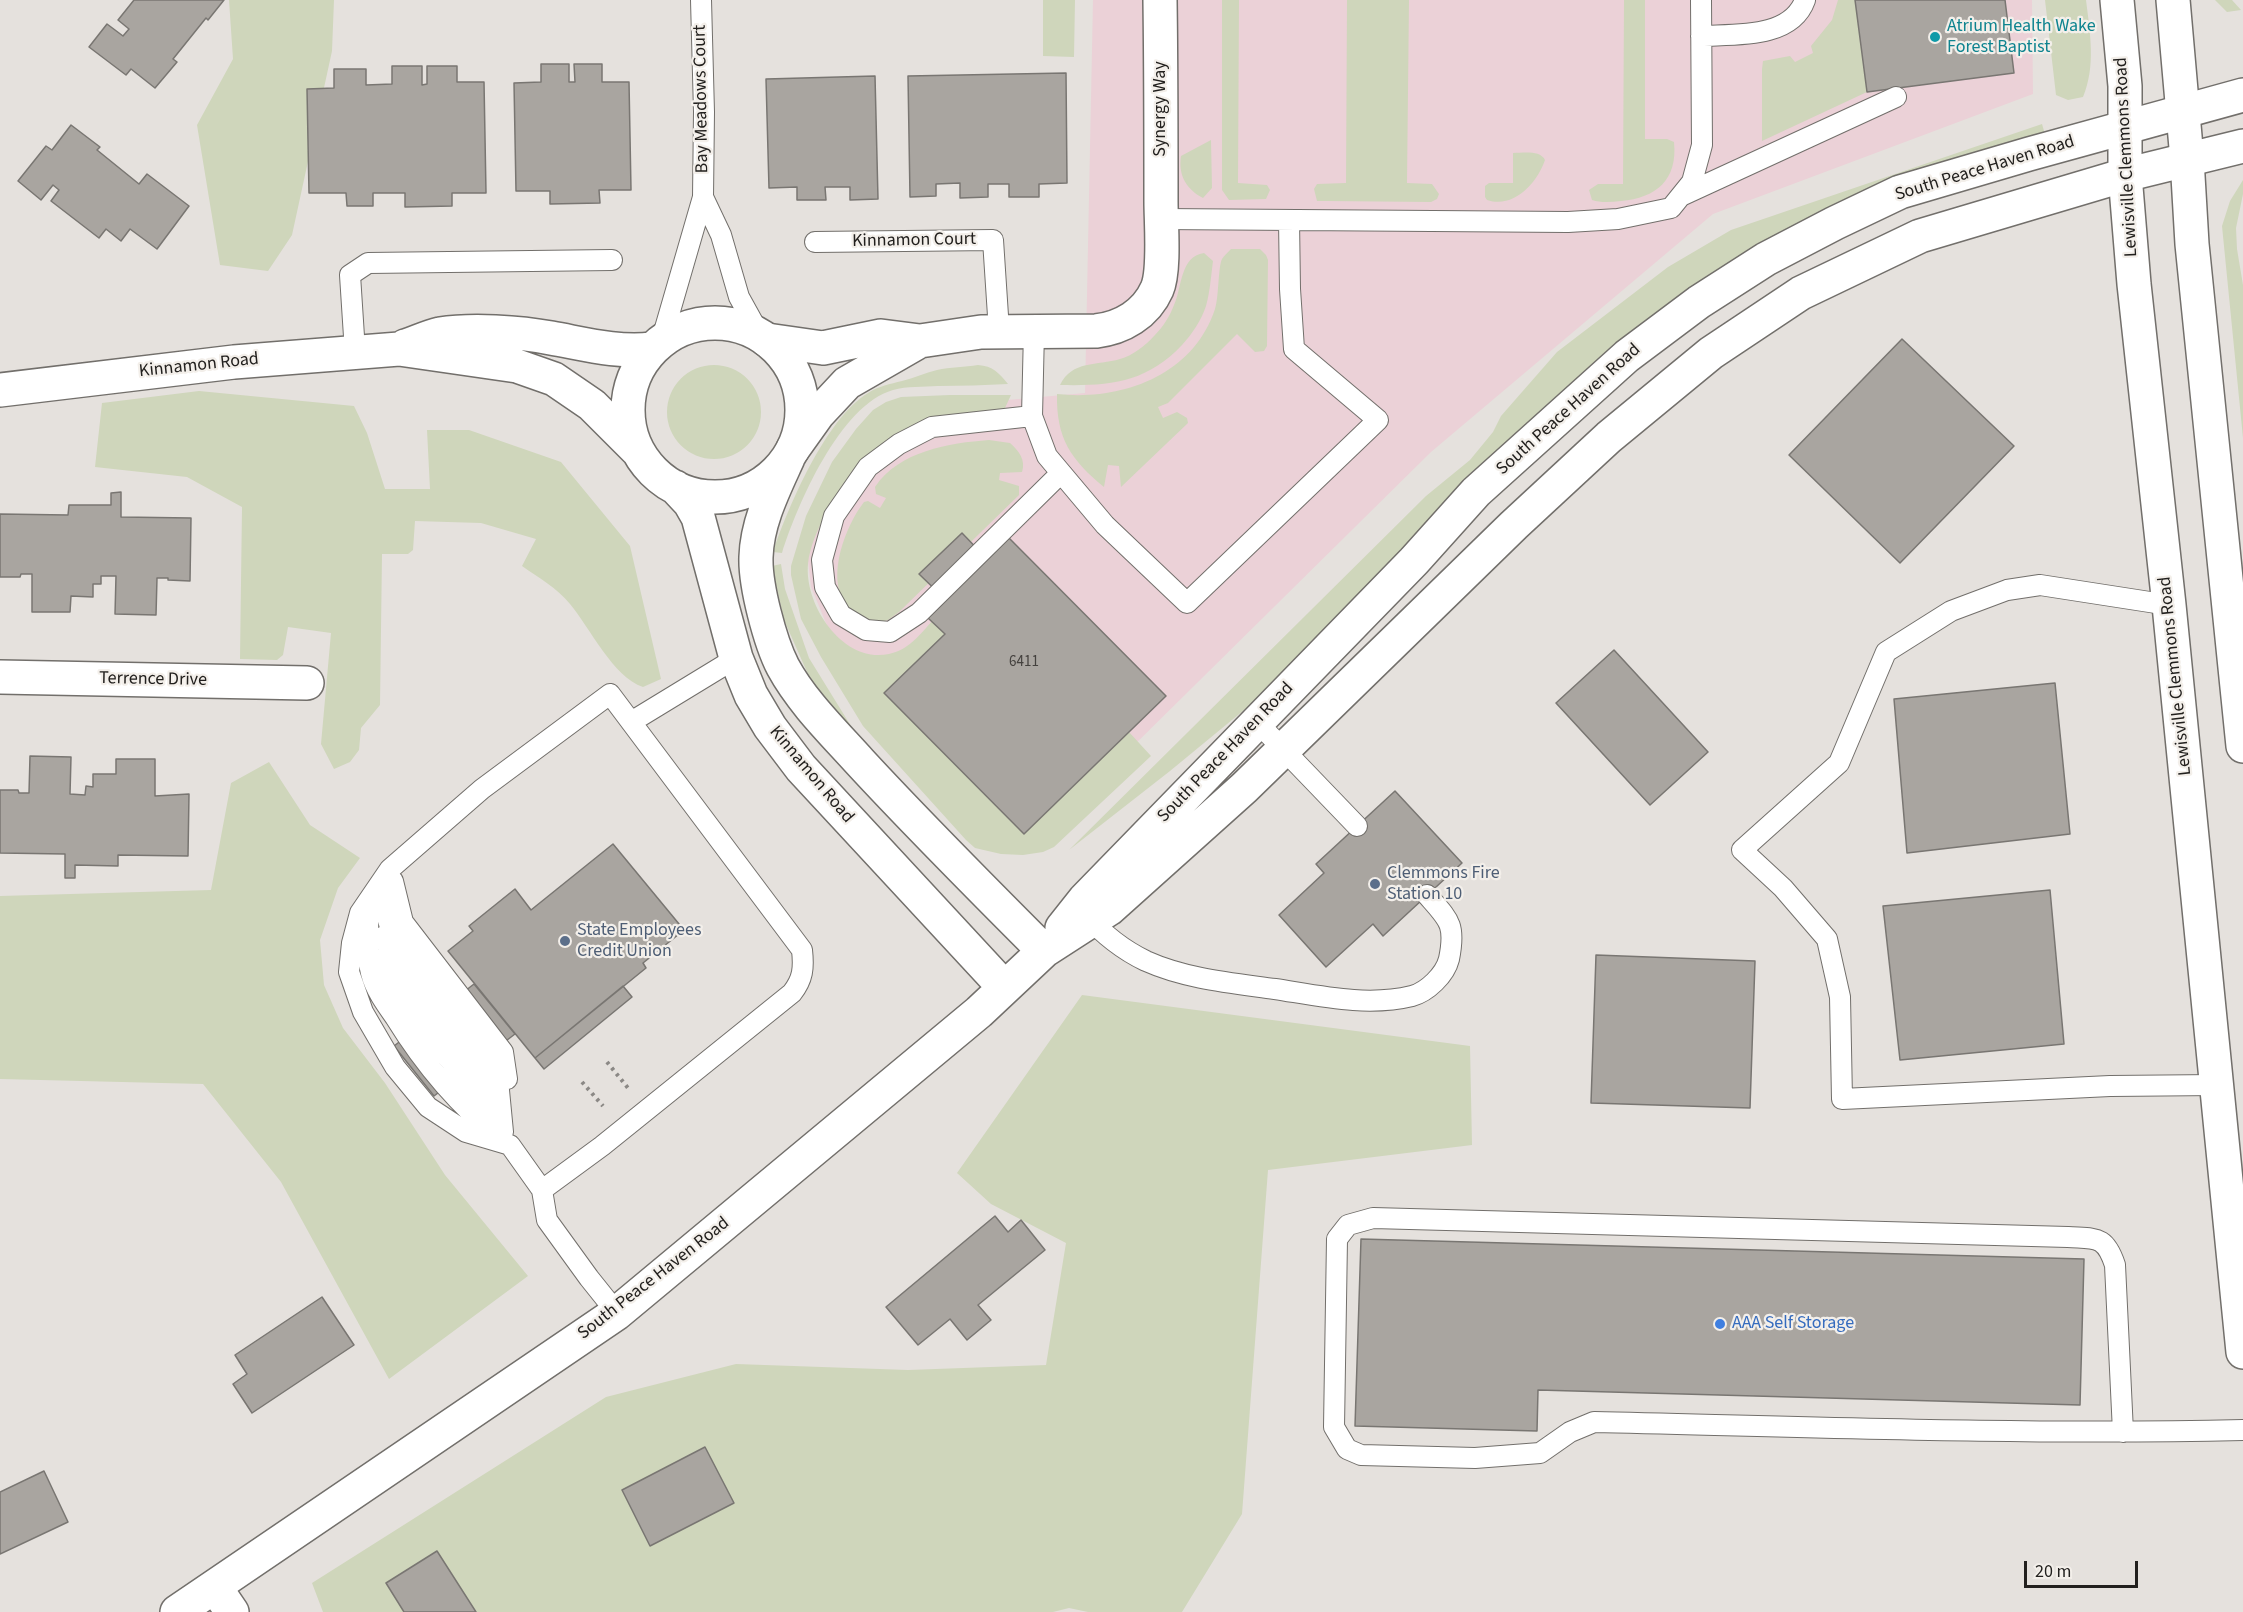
<!DOCTYPE html>
<html>
<head>
<meta charset="utf-8">
<style>
  body { margin:0 }
  #map { position:relative; width:2243px; height:1612px; overflow:hidden; background:#e5e1dd; font-family:"Source Sans 3",sans-serif }
  canvas { display:block }
  .scale { position:absolute; left:2024px; top:1561px; width:114px; height:27px; box-sizing:border-box; border:3px solid #22201e; border-top:0; padding-left:8px; font-size:18px; line-height:21px; white-space:nowrap; color:#22201e; -webkit-text-stroke:4px #f3efea; paint-order:stroke }
</style>
</head>
<body>
<div id="map">
<canvas width="2243" height="1612"></canvas>
<div class="scale">20 m</div>
</div>
<script>
const ctx = document.querySelector('canvas').getContext('2d');
ctx.lineJoin = 'round';
function fillPath(path, color) { ctx.fillStyle = color; ctx.fill(path, 'evenodd'); }
function trace(path, color, width, dash) { ctx.strokeStyle = color; ctx.lineWidth = width; ctx.lineCap = dash ? 'butt' : 'round'; ctx.setLineDash(dash || []); ctx.stroke(path); }
function drawText(font, color, halo, rows, align = 'center') {
  ctx.font = font + ' "Source Sans 3",sans-serif'; ctx.lineWidth = 4.5; ctx.setLineDash([]); ctx.textBaseline = 'middle'; ctx.strokeStyle = halo; ctx.fillStyle = color; for (const [text, x, y, turn = 0] of rows) {
    ctx.save(); ctx.translate(x, y); ctx.rotate((+turn || 0) * Math.PI / 180); ctx.textAlign = isNaN(turn) ? turn : align; if (halo) ctx.strokeText(text, 0, 0); ctx.fillText(text, 0, 0); ctx.restore();
  }
}
fillPath(new Path2D(`
  M1093,0H2032L2033,94L1713,214L1431,452L1040,838L1002,844L857,698L811,587L806,544L874,421L974,403L1085,393Z`), '#ebd1d7');
fillPath(new Path2D(`
  M229,0H334L332,51L292,235L268,271L220,265L197,125L233,59Z
  M1043,0H1075L1074,57L1043,56Z
  M1222,0H1239L1238,183L1267,185L1270,190L1266,199L1229,200L1222,190Z
  M1347,0H1409L1407,183L1432,184L1439,194L1437,199L1431,202L1326,201H1317L1314,189L1317,184L1346,183Z
  M1624,0H1645V139H1667L1674,142C1678,180 1656,198 1621,201C1611,202 1601,203 1592,200L1589,190L1598,184H1623Z
  M1838,0H1855L1867,92L1762,141V69L1763,61L1790,56L1795,62L1813,53L1811,46L1832,20Z
  M2045,0H2086C2090,33 2096,66 2083,97L2068,100L2056,95Z
  M2215,0H2232L2241,10L2227,12Z
  M2042,124L2046,138L1782,240L1255,701L1170,771L1069,850L1426,496L1470,460L1493,432L1501,416L1557,352L1668,267L1731,230Z
  M1211,140L1212,188L1203,198C1186,189 1178,175 1181,156Z
  M1513,153C1524,153 1540,150 1545,160C1537,183 1514,209 1487,200L1485,197V186L1489,183H1513Z
  M2243,180V194L2236,228L2237,249L2243,285V438L2222,226L2230,201Z
  M1231,249H1260L1266,255L1268,260L1267,346L1264,351L1255,352L1237,334L1168,403L1158,407L1163,418L1177,412L1187,418L1188,423L1121,487L1119,466L1108,465L1104,487C1071,460 1056,438 1057,394C1121,401 1193,376 1215,309C1219,297 1218,267 1222,259C1224,256 1228,252 1231,249Z
  M1204,253L1213,261C1211,276 1210,292 1206,306C1201,321 1192,334 1182,345C1146,383 1110,386 1060,385C1072,360 1097,366 1120,359C1132,356 1146,345 1154,336C1163,327 1170,316 1174,305C1182,288 1180,256 1204,253Z
  M978,365C993,366 999,373 1008,384C985,385 962,386 938,386C923,387 907,386 893,390C840,405 797,505 782,553L773,552C788,507 826,418 868,393C879,386 890,384 902,381C914,378 925,373 937,370C950,367 965,367 978,365Z
  M667 412a47 47 0 1 1 94 0a47 47 0 1 1-94 0Z
  M199,391L354,406L367,433L385,489H430L427,430H469L561,462L630,546L661,679L643,687C613,677 590,628 570,604C557,588 539,578 522,566L536,539L481,523L415,521L413,550L408,554H382L380,705L361,728L359,750L350,762L334,769L321,744L331,633L288,627L283,655L277,660L240,659L242,507L187,477L95,467L102,403Z
  M950,395H1011L1005,408L997,412C966,416 932,416 904,430C886,438 873,454 859,468C838,490 811,533 808,564C804,605 843,664 889,654C908,650 920,635 932,621L945,634L884,693L1024,834L1129,732L1151,756L1054,847L1043,852L1023,855L1001,854L975,848L966,840L863,726L821,657L801,619L791,575V566L806,516L832,462L856,429L873,410L886,402L901,397Z
  M989,440L1010,443C1019,451 1026,460 1022,472L1000,473L999,480L1019,486V495L899,612L888,620L877,623C867,618 851,613 845,603C826,576 846,525 864,502L868,501L880,508L886,498L876,494L875,487C899,451 949,443 989,440Z
  M781,564L785,589L809,658L854,731L955,843L815,690L784,620L772,566Z
  M269,762L310,825L360,858L338,888L320,940L324,985L343,1028L385,1083L445,1175L528,1276L389,1379L281,1182L203,1084L0,1079V896L211,890L231,783Z
  M1082,995L1470,1046L1472,1145L1268,1170L1242,1514L1182,1612H1088L1069,1608L1053,1612H323L312,1583L606,1397L736,1364L908,1370L1046,1365L1066,1243L991,1204L957,1173Z`), '#cfd6bb');
const building = new Path2D(`
  M134,0H224L208,20L206,18L173,59L177,62L155,88L131,69L126,75L89,47L107,24L123,36L129,29L118,20Z
  M1855,0H2005L2014,73L1867,92Z
  M541,64H569V82H575L574,64H602V82H629L631,190H599L600,203L550,204V191H516L514,83L541,82Z
  M392,66H422V85L427,84V66H457V82H484L486,193H452V206L405,207V193H373V206H347L346,193H309L307,89L334,88V69H366V85L392,84Z
  M1066,73L1067,183L1039,184V197H1009V184H988V197L960,198V183L936,184V196L910,197L908,76Z
  M875,76L878,199L850,200V187H825L826,200H797V187L769,188L766,79Z
  M71,125L100,147L97,150L139,184L147,174L189,206L157,249L130,229L121,241L106,229L99,238L51,201L59,190L53,185L41,200L18,181L46,146L52,150Z
  M1902,339L2014,446L1900,563L1789,455Z
  M121,492V517L191,518L190,581L168,580V578H157L156,615L115,614L116,576H101V584H93V597L71,596L70,612H32V574H21L20,577H0V514L68,515L69,505H111V493Z
  M962,533L987,559L946,600L919,574Z
  M1009,538L1166,696L1024,834L884,693L945,634L928,618Z
  M1614,650L1708,752L1650,805L1556,703Z
  M2055,683L2070,834L1907,853L1894,699Z
  M30,756L71,757L70,794L85,795L86,786L93,787V774H116V759H155V796L189,794L188,856L118,855V866L75,865V878H65V854L0,853V790H18L19,793H29Z
  M1395,791L1462,863L1383,936L1373,924L1326,967L1279,915L1324,873L1316,864Z
  M613,844L684,930L643,963L646,968L535,1058L448,951L473,931L469,926L515,889L531,910Z
  M2050,890L2064,1044L1900,1060L1883,906Z
  M1596,955L1755,961L1750,1108L1591,1103Z
  M474,984L515,1034L434,1096L394,1046Z
  M623,986L632,997L544,1069L535,1058Z
  M995,1216L1008,1232L1021,1220L1045,1250L978,1305L991,1320L967,1340L950,1319L918,1345L886,1307Z
  M1361,1239L2084,1259L2080,1405L1538,1390L1537,1431L1355,1426Z
  M322,1297L354,1345L252,1413L233,1384L247,1374L235,1355Z
  M705,1447L734,1503L650,1546L622,1490Z
  M44,1471L68,1522L0,1554V1492Z
  M437,1551L476,1612H404L386,1583Z`);
fillPath(building, '#a9a5a0');
trace(building, '#797672', 1.5);
const service = new Path2D(`
  M1701,36C1735,34 1791,39 1805,0
  M1681,196L1896,97
  M703,197L721,235L739,297L760,335
  M1161,219L1568,222L1618,219L1671,208L1692,182L1702,145L1701,0
  M815,242L993,240L999,331
  M1034,331L1032,416L1047,456L1105,525L1187,603L1378,420L1294,349L1290,289L1289,220
  M661,342L703,197L704,112L701,0
  M355,352L350,275L368,263L612,260
  M1032,416L932,427L899,444L868,467L834,516L822,560L825,587L841,615L866,630L890,632L919,613L1061,473
  M2169,605L2040,585L2007,590L1951,611L1886,652L1839,763L1742,850L1783,888L1827,939L1840,997L1842,1099L2110,1086L2217,1085
  M631,722L736,658
  M1257,722L1357,826
  M390,875L385,909L390,927L402,948L491,1060L498,1080L503,1132
  M393,881L403,922L503,1052L507,1079
  M370,909L368,913C369,932 366,954 371,973C375,989 385,1003 395,1017C424,1064 457,1104 500,1138
  M1085,914C1101,932 1123,950 1146,961C1186,979 1232,983 1275,989C1320,996 1367,1007 1412,996C1427,992 1445,975 1449,959C1456,924 1449,920 1427,895
  M384,936C397,974 428,1007 453,1038C469,1058 486,1075 491,1100
  M379,959C393,1004 437,1040 464,1078C476,1094 486,1111 497,1128
  M542,1190L510,1145L466,1132L428,1107L395,1067L363,1012L349,972L352,943L360,913L390,869L482,789L610,694L802,950C804,968 803,979 792,993L602,1146L542,1190L547,1220L589,1278L617,1313
  M2123,1432L2115,1265C2105,1235 2096,1239 2068,1237L1373,1218L1348,1225L1337,1239L1334,1427L1347,1449L1361,1455L1475,1458L1540,1453L1570,1432L1594,1422C1810,1427 2027,1435 2243,1430`);
const minor = new Path2D(`
  M767,340L823,348L881,336L920,341L981,332L1096,331C1122,328 1146,314 1157,289C1165,271 1161,223 1161,202C1161,135 1161,67 1160,0
  M793,449L818,414L847,383L920,341
  M0,677L307,683
  M215,1587L232,1612`);
const secondary = new Path2D(`
  M628 410a87 87 0 1 1 174 0a87 87 0 1 1-174 0Z
  M405,346C417,342 428,337 440,334C471,329 520,332 551,338C585,344 617,353 652,349
  M0,390L234,362L399,349L517,366L554,379L592,405L637,450
  M788,458C774,489 757,522 756,557C755,585 770,642 783,667C802,702 833,732 860,762C920,827 982,889 1044,951
  M675,487L690,503L698,517L736,658L751,695L770,727L801,768L1004,987
  M1062,928L1085,899L1414,561L1476,492L1627,356L1699,302L1766,259L1835,223L1900,192L2029,154L2243,95
  M177,1612L617,1313L979,1012L1044,951L1109,909L1244,788L1514,525L1609,437L1711,353L1801,293L1920,236L2125,175L2243,146`);
const primary = new Path2D(`
  M2117,0L2125,86V175L2134,284L2169,605L2243,1352
  M2173,0L2187,159L2192,244L2243,746`);
trace(service, '#726f6b', 22);
trace(minor, '#726f6b', 36);
trace(secondary, '#726f6b', 36);
trace(primary, '#726f6b', 36);
trace(new Path2D(`
  M607,1062L628,1088
  M582,1082L603,1106`), '#8b8885', 4, [3, 4.5]);
trace(service, '#fff', 20);
trace(minor, '#fff', 33);
trace(secondary, '#fff', 33);
trace(primary, '#fff', 33);
for (const [x, y, r, color] of [
  [1935,37,6,"#0f9aa8"],
  [1375,884,6,"#5c6f8a"],
  [565,941,6,"#5c6f8a"],
  [1720,1324,6,"#3f7fe0"]
]) { const dot = new Path2D(); dot.arc(x, y, r, 0, 2 * Math.PI); ctx.fillStyle = color; ctx.fill(dot); trace(dot, '#f3efea', 2); }
drawText('15px', '#44413e', null, [
  ["6411",1024,663]
]);
drawText('18px', '#0d838f', '#f3efea', [
  ["Atrium Health Wake",1947,27],
  ["Forest Baptist",1947,48]
], 'left');
drawText('18px', '#22201e', '#f3efea', [
  ["Bay Meadows Court",702,99,-91],
  ["Synergy Way",1161,109,-90],
  ["Lewisville Clemmons Road",2127,157,-93],
  ["South Peace Haven Road",1985,169,-17],
  ["Kinnamon Court",914,241,-1],
  ["Kinnamon Road",199,366,-6],
  ["South Peace Haven Road",1569,410,-42],
  ["Lewisville Clemmons Road",2176,676,-96],
  ["Terrence Drive",153,680,1],
  ["South Peace Haven Road",1226,753,-46],
  ["Kinnamon Road",811,775,50],
  ["South Peace Haven Road",654,1279,-38]
]);
drawText('18px', '#4e5e75', '#f3efea', [
  ["Clemmons Fire",1387,874],
  ["Station 10",1387,895],
  ["State Employees",577,931],
  ["Credit Union",577,952]
], 'left');
drawText('18px', '#366cbe', '#f3efea', [
  ["AAA Self Storage",1732,1324]
], 'left');
</script>
</body>
</html>
